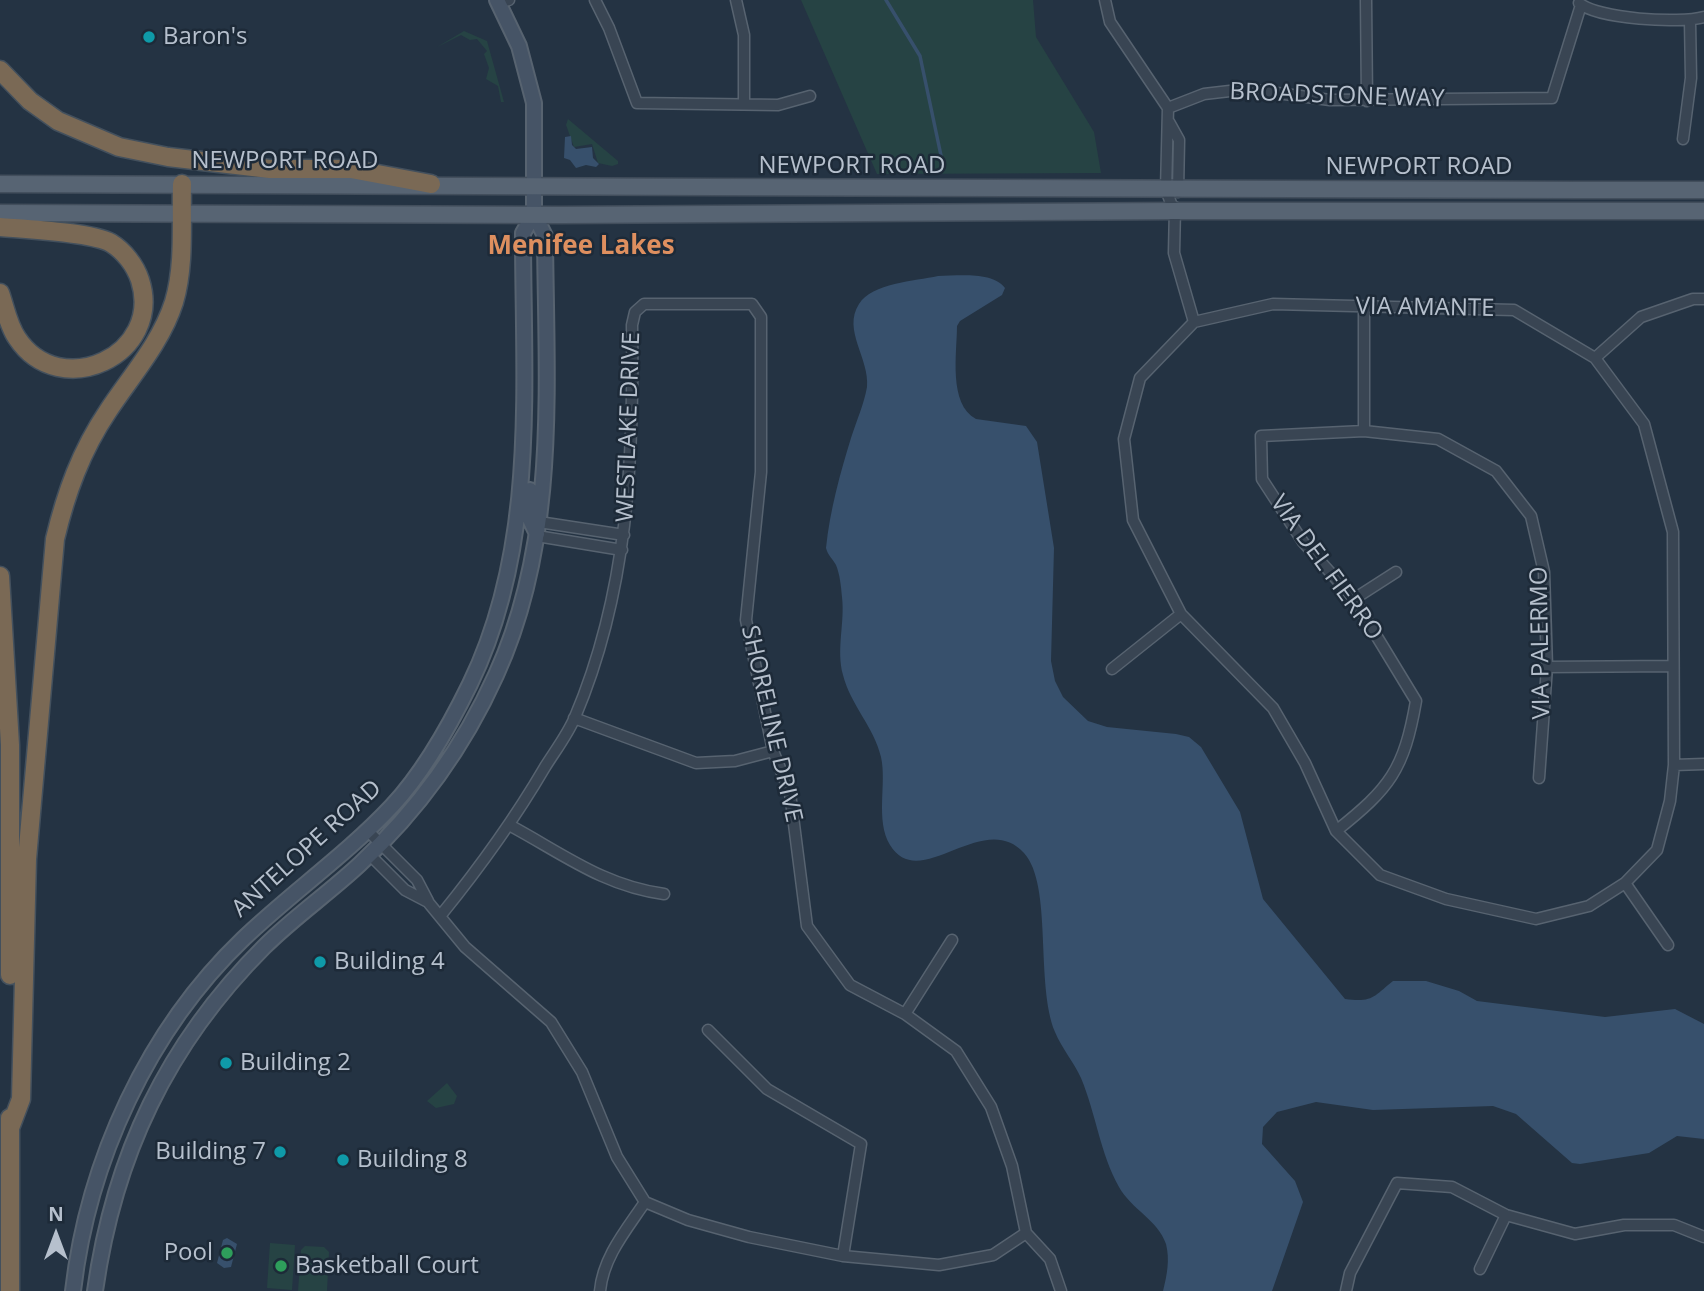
<!DOCTYPE html>
<html>
<head>
<meta charset="utf-8">
<style>
  body { margin:0 }
  #map { position:relative; width:1704px; height:1291px; overflow:hidden; background:#243343; font-family:"Open Sans",sans-serif }
  canvas { display:block }
  .north { position:absolute; left:21px; top:1200px; width:70px; height:70px; -webkit-text-stroke:5px #1d2a38; paint-order:stroke; rotate:0deg; font-size:19px; font-weight:700; line-height:28px; text-align:center; color:#b6c0cd }
  .north::after { content:''; display:block; margin:auto; width:24px; height:32px; background:#b6c0cd; clip-path:polygon(50% 0,100% 100%,50% 72%,0 100%) }
</style>
</head>
<body>
<div id="map">
<canvas width="1704" height="1291"></canvas>
<div class="north">N</div>
</div>
<script>
const ctx = document.querySelector('canvas').getContext('2d');
ctx.lineJoin = 'round';
function fillPath(path, color) { ctx.fillStyle = color; ctx.fill(path, 'evenodd'); }
function trace(path, color, width, dash) { ctx.strokeStyle = color; ctx.lineWidth = width; ctx.lineCap = dash ? 'butt' : 'round'; ctx.setLineDash(dash || []); ctx.stroke(path); }
function drawText(font, color, halo, rows, align = 'center') {
  ctx.font = font + ' "Open Sans",sans-serif'; ctx.lineWidth = 5; ctx.setLineDash([]); ctx.textBaseline = 'middle'; ctx.strokeStyle = halo; ctx.fillStyle = color; for (const [text, x, y, turn = 0] of rows) {
    ctx.save(); ctx.translate(x, y); ctx.rotate((+turn || 0) * Math.PI / 180); ctx.textAlign = isNaN(turn) ? turn : align; if (halo) ctx.strokeText(text, 0, 0); ctx.fillText(text, 0, 0); ctx.restore();
  }
}
fillPath(new Path2D(`
  M801,0H1033L1036,37L1094,132L1101,173L877,174Z
  M464,31L487,41L504,102H501L498,86L486,79L489,68L484,54L487,51L477,39L470,40L461,35L437,47Z
  M568,119L618,161V164L612,166L598,163L592,144L574,147L566,125Z
  M447,1083L457,1096L454,1104L436,1108L427,1101Z
  M270,1243L295,1245L292,1290L267,1288Z
  M305,1246L324,1247L329,1252L327,1291H298L301,1250Z`), '#264344');
fillPath(new Path2D(`
  M571,136L572,145L576,149L592,147L593,158L599,164L596,167L586,165L576,168L570,160L564,158L565,137Z
  M938,276C957,276 992,271 1005,288L1002,295L960,321L957,326C957,353 948,404 976,419L1026,426L1037,442L1054,548L1051,661L1055,681L1063,697L1088,721L1107,727L1176,734L1189,737L1201,747L1240,812L1263,899L1345,999C1373,1003 1374,996 1393,981H1426L1459,991L1477,1001L1605,1017L1675,1009L1704,1024V1139L1677,1136L1649,1153L1580,1164L1572,1163L1516,1114L1493,1106L1373,1110L1316,1102L1277,1112L1263,1127L1262,1144L1295,1181L1303,1202L1272,1291H1163C1167,1275 1170,1260 1166,1244C1158,1220 1131,1209 1119,1187C1100,1153 1096,1114 1081,1078C1074,1062 1062,1049 1055,1032C1035,983 1053,885 1024,853C983,808 920,894 890,845C875,820 887,784 881,757C874,727 850,704 843,675C836,649 845,623 842,597C841,586 840,575 836,565C833,559 828,556 826,548C830,510 840,474 851,438C856,422 864,404 867,387C870,359 842,330 859,304C872,283 915,281 938,276Z
  M227,1238L237,1244L231,1267L224,1268L217,1263L223,1240Z`), '#37506c');
trace(new Path2D(`
  M886,0L920,56L943,165`), '#37506c', 3.5);
const street = new Path2D(`
  M595,0L609,28L637,103L778,105L810,96
  M736,0L744,35V104
  M1105,0L1110,22L1168,108L1166,190L1174,211
  M1366,0L1367,101
  M499,2L509,0
  M1579,3C1598,19 1679,24 1704,17
  M1168,108L1204,94L1247,89L1330,100L1552,98L1581,5
  M1169,122L1179,140L1178,192
  M1683,139L1691,78L1690,21
  M1175,207L1174,253L1194,322
  M1273,304L1514,310L1595,358L1644,424L1673,532L1674,765L1670,801L1657,850L1625,883L1589,906L1536,919L1446,899L1380,875L1336,831L1305,763L1273,708L1181,614L1133,520L1124,439L1140,378L1194,322Z
  M1364,307V431
  M1595,358L1641,317L1693,299H1704
  M539,522L624,535
  M537,536L622,550
  M1354,599L1396,572
  M1547,667L1672,666
  M1112,669L1181,614
  M574,718L696,763L735,761L773,751
  M1674,765L1704,764
  M511,826C563,854 604,886 664,894
  M368,831L417,880L428,901
  M1336,831C1390,788 1404,770 1416,701L1354,599L1303,542L1262,479L1261,436L1364,431L1438,439L1496,471L1531,516L1544,572L1547,667L1539,778
  M370,855L405,890L428,902L465,947L551,1022L582,1072L617,1157L645,1202L688,1220L749,1237L843,1256L939,1265L993,1255L1026,1233
  M1625,883L1668,945
  M441,915C480,867 514,820 545,767C555,751 568,734 575,717C628,592 634,460 632,325L635,312L644,304H752L761,317V472L746,620L773,751L790,793L807,926L850,985L905,1014L956,1051L991,1107L1012,1166L1026,1233L1050,1259L1061,1291
  M905,1014L952,940
  M708,1030L767,1089L861,1144L843,1256
  M1480,1269L1506,1215
  M600,1291C603,1257 627,1229 645,1202
  M1346,1291L1350,1273L1397,1183L1452,1187L1506,1215L1575,1234L1624,1225H1674L1704,1237`);
const secondary = new Path2D(`
  M530,490L528,515L537,534
  M73,1291C88,1161 148,1030 243,939C291,893 346,855 392,806C423,773 450,725 470,684C538,544 523,385 523,233L534,214
  M95,1291C114,1156 167,1044 264,947C294,917 329,893 360,864C417,811 464,746 496,675C559,537 546,384 545,236L534,214V103L519,46L497,0`);
const primary = new Path2D(`
  M0,184C568,185 1136,191 1704,190
  M0,213L562,215L1174,211H1704`);
const highway = new Path2D(`
  M0,70L30,101L58,121L119,147L168,157L270,169H351L431,184
  M0,227C24,229 91,232 111,243C124,251 135,265 140,280C164,355 60,403 17,338C8,325 5,307 0,293
  M0,576L10,745V975
  M10,1118V1291
  M10,1128L21,1099L27,859L55,539C66,493 81,451 108,411C131,376 161,343 174,302C185,265 181,222 182,184`);
trace(street, '#576370', 13);
trace(secondary, '#576370', 18);
trace(primary, '#424e5c', 19);
trace(highway, '#43505d', 21);
trace(street, '#394553', 10);
trace(secondary, '#465466', 14);
trace(primary, '#576473', 16);
trace(highway, '#7a6955', 18);
for (const [x, y, r, color] of [
  [149,37,7,"#0f9aa8"],
  [320,962,7,"#0f9aa8"],
  [226,1063,7,"#0f9aa8"],
  [280,1152,7,"#0f9aa8"],
  [343,1160,7,"#0f9aa8"],
  [227,1253,7,"#2e9e5b"],
  [281,1266,7,"#2e9e5b"]
]) { const dot = new Path2D(); dot.arc(x, y, r, 0, 2 * Math.PI); ctx.fillStyle = color; ctx.fill(dot); trace(dot, '#1d2a38', 2.5); }
drawText('24px', '#b6c0cd', '#1d2a38', [
  ["Baron's",163,37],
  ["Building 4",334,962],
  ["Building 2",240,1063],
  ["Building 7",266,1152,"right"],
  ["Building 8",357,1160],
  ["Pool",213,1253,"right"],
  ["Basketball Court",295,1266]
], 'left');
drawText('24px', '#b6c0cd', '#1d2a38', [
  ["BROADSTONE WAY",1337,96,2],
  ["NEWPORT ROAD",285,161],
  ["NEWPORT ROAD",852,166],
  ["NEWPORT ROAD",1419,167],
  ["VIA AMANTE",1425,308,1],
  ["WESTLAKE DRIVE",629,427,-88],
  ["VIA DEL FIERRO",1326,568,54],
  ["VIA PALERMO",1541,643,-91],
  ["SHORELINE DRIVE",771,724,77],
  ["ANTELOPE ROAD",307,849,-42]
]);
drawText('bold 26px', '#de8f5f', '#1d2a38', [
  ["Menifee Lakes",581,247]
]);
</script>
</body>
</html>
